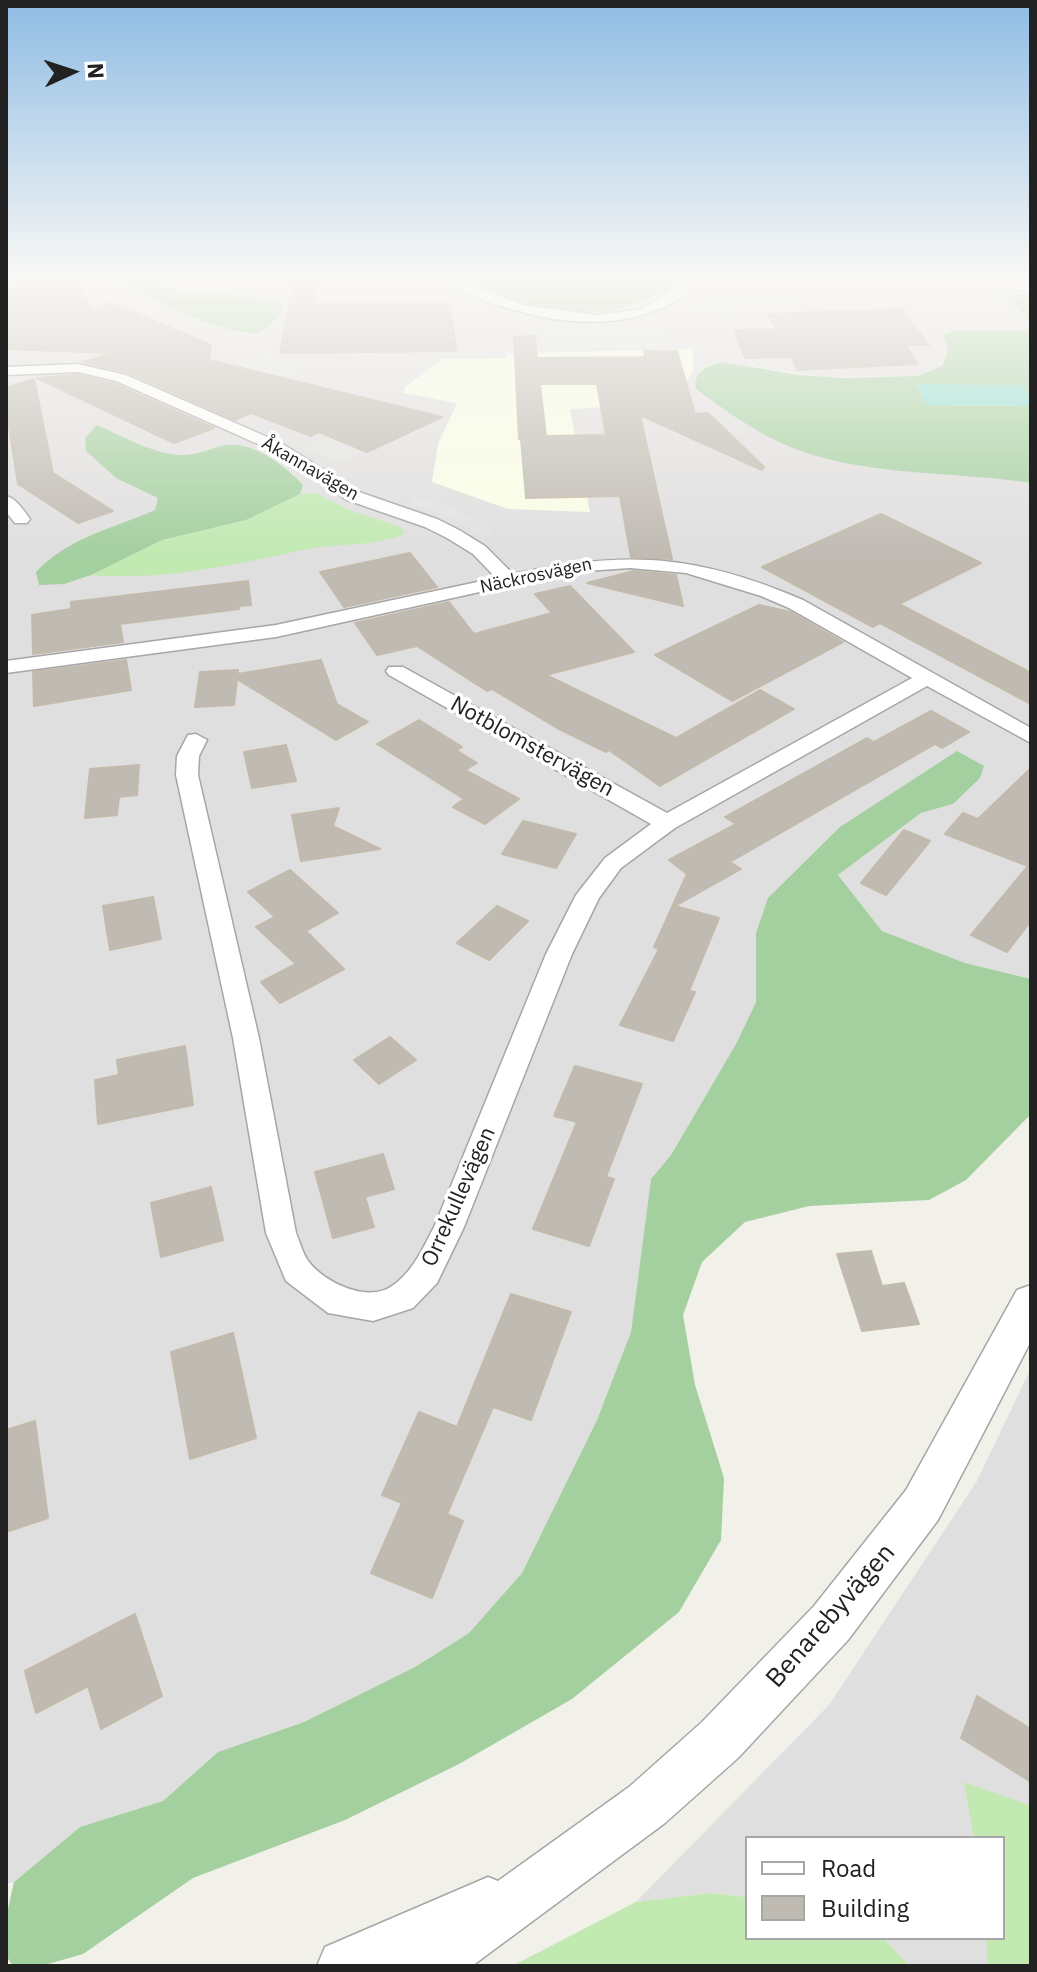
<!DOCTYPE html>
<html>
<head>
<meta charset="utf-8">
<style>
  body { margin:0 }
  #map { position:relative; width:1037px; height:1972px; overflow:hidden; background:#f1f0e9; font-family:"IBM Plex Sans",sans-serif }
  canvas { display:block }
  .frame { position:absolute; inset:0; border:8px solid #222; pointer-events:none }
  .legend { position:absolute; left:745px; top:1836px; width:260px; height:104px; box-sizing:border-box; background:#fff; border:2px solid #a7a7a7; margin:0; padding:10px 14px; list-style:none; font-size:24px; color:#222 }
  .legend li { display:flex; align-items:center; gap:16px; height:40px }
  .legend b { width:40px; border:2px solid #a7a7a7 }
  .north { position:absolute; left:32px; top:32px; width:80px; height:80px; -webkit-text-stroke:6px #fff; paint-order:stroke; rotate:87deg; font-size:22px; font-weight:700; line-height:32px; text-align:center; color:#222 }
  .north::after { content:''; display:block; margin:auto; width:28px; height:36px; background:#222; clip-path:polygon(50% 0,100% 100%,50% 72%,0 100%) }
</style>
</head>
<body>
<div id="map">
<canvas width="1037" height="1972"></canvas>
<div class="frame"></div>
<ul class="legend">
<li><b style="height:10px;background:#fff"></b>Road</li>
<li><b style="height:22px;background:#bfbab2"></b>Building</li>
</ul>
<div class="north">N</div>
</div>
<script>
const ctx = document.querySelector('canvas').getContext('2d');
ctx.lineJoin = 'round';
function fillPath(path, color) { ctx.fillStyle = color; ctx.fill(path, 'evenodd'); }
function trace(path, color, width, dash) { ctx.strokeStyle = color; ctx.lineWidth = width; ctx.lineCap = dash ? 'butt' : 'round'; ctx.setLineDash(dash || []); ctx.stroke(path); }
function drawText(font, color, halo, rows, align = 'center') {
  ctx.font = font + ' "IBM Plex Sans",sans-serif'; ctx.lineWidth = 7; ctx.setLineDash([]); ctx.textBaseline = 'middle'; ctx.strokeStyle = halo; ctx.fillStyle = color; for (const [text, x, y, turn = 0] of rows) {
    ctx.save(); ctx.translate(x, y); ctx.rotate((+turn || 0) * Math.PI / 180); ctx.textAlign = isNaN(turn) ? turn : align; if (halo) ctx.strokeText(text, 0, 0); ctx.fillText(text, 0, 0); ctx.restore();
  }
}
fillPath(new Path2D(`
  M6,280H111L149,300L243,333L261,331L282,310L233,294L176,289L144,280H461L566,313L593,314L644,304L683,280H1031V294L1020,292L1005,297L1024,314L1030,325L1024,331L956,330L944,335L948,351L941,366L917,376L822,377L724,362L708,365L700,370L696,390L779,442L1031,483V979L965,963L882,931L838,875L921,813L953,804L984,766L756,933V1002L736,1044L671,1155L651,1179L631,1332L597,1420L522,1573L469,1633L415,1667L304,1722L218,1752L163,1801L80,1827L14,1882L6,1884Z
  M1031,1368V1966H910L883,1938H1003V1838H747V1897L710,1893L636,1902L829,1705L977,1481Z`), '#e0dfdf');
fillPath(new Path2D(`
  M693,349V372L679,390L606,407L570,409L590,512L508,509L432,482L438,444L457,403L403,393L405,387L442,359L505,358L508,353Z`), '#f9fee5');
fillPath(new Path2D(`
  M316,493L347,509L400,527L405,534C372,547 337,543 303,550C233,565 163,581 91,575L162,540L246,520L300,494Z
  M964,1782L1031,1806V1966H988L986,1938H1003V1838H974Z
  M710,1893L747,1897V1938H883L910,1966H512L636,1902Z`), '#c2e9b2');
fillPath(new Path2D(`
  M112,280H144L176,289L270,298L283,302V310C276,318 270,328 260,332C234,340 138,294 112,280Z
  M461,280H683C608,333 539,312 461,280Z
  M1008,293L1031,294V400L1021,385H916L927,405L1031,406V483C948,470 856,478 779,442C749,428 722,408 696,389C693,370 708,365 724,362L799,375L841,378L917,376L942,366L948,351L943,335L956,330L1024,331L1030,325L1024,314L1005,298Z
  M97,425C122,436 151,453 179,455C194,456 207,450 221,446C251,439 284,465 303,485L300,494L246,520L162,540L91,575L64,584L39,585L36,572C69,537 112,529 155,510L158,498L116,478L86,451L85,438Z
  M957,751L984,766L980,778L953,804L921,813L838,875L882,931L965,963L1031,979V1114L966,1180L929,1200L809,1206L745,1222L702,1262L683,1315L695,1385L724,1478L721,1540L679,1612L572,1699L459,1764L345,1820L193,1878L83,1954L41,1966H13L6,1956V1918L14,1882L80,1827L163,1801L218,1752L304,1722L415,1667L469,1633L522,1573L597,1420L631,1332L651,1179L671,1155L736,1044L756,1002V933L768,898L840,827Z`), '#a4cf9f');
fillPath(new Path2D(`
  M916,384L1022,385L1031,400V406L926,405Z`), '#8bddcd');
fillPath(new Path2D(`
  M735,280H755L801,288L785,303L750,297L730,315L701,310Z
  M659,331L664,348L519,351L517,334Z
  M267,354L301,368L270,381L234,368Z
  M344,429L355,433L339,441L365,451L342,463L304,448Z
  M422,498L464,512L495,532L483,536L443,514L412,504L411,500Z`), '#e2e2e2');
const building = new Path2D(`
  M61,280L80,288L92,309L111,303L211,345L209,360L442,417L367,452L319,432L311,436L251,413L235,420L127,372L84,362L111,353L6,349V288Z
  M294,280H318L316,304H450L456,351L280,353Z
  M902,309L929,345H906L917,364L797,370L792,357L745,358L734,330L777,329L768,314Z
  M535,336L537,358L645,357L644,351H677L695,414L708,413L764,467L762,470L640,415L672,559L631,557L620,496L526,498L521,439H519L514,337ZM540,384H597L606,435L546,436Z
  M78,375L115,384L214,428L174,443L37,378Z
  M34,379L53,473L113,511L78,523L18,484L6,408V388Z
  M881,514L981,563L899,604L1031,673V704L880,623L873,627L762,567Z
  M410,553L437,587L344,607L320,572Z
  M634,571L676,575L683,606L587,583Z
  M248,581L251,605L238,606L239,609L120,624L123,642L33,654L32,615L71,609V602Z
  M570,586L634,652L546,675L676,738L760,690L794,709L660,786L609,750L606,752L557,728L492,689L487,691L417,646L377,655L355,623L449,602L474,634L552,613L535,594Z
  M759,605L791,612L843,642L732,701L655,655Z
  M126,660L131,690L34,706L33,672Z
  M321,660L337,704L368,722L336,740L237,679L234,705L195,707L200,672L238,670V674Z
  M931,711L969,732L942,748L935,744L730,862L741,869L675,906L719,918L689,991L695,992L673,1041L620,1025L659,949L654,947L687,874L669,860L736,824L725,817L867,738L874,742Z
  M419,720L462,747L456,750L477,763L465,770L519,799L485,824L453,807L464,799L377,744Z
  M286,745L296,781L252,788L244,752Z
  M139,765L137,795L119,797L117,815L85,818L90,769Z
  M1031,768V921L1007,952L971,935L1028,866L945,834L963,813L978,819Z
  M339,808L333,826L380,849L301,861L292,815Z
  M523,821L576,834L556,868L502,854Z
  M904,830L930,841L886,895L861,883Z
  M290,870L338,913L306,931L344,969L280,1003L261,982L296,964L256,927L275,917L248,892Z
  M153,897L161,939L110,950L103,906Z
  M497,906L528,921L489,960L457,943Z
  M390,1037L416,1060L379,1084L354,1060Z
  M185,1046L193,1105L98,1124L95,1080L119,1075L117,1060Z
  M575,1066L642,1084L606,1177L614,1179L589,1246L533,1229L577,1122L554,1116Z
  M383,1154L394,1189L365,1197L374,1227L333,1238L315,1172Z
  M211,1187L223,1240L161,1257L151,1203Z
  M871,1251L882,1286L904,1283L919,1324L862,1331L837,1254Z
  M511,1294L571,1312L531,1420L493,1407L447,1514L463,1521L432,1598L371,1573L402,1503L382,1495L419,1412L457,1427Z
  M233,1333L256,1438L190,1459L171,1352Z
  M35,1421L48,1518L6,1532V1430Z
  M135,1614L162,1696L101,1729L88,1686L36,1713L25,1671Z
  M977,1696L1031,1729V1782L961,1738Z`);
fillPath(building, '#bfbab2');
trace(building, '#c3baab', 2);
const minor = new Path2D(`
  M446,280H461L523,305L598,315L641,309L689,280H705C648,332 571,329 501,306C483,301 460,293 446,280Z
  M990,280L1031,284V292L992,283Z
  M78,364L126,375L281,443L359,492L437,519L459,530L485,546L513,574C626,550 696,554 803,600L1031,728V743L927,686L675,828L621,868L599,898L572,954L464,1227L437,1283L413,1308L373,1321L328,1313L286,1281L266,1233L233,1038L176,775L177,756L188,735L196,734L207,740L199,756L198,775L259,1038L296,1233C300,1242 303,1255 309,1262C325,1283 368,1303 392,1286C413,1272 424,1246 435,1225L546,954L576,895L605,858L651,824L389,675L386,671L389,667H403L667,813L912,678L789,608L761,596L686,573L630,568L570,572L276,637L6,673V661L276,625L496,578L473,554L447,538L425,527L347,500L269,449L116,381L78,372L6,375V367Z
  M6,496C16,498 24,511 30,519L27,523H15L6,512Z`);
const tertiary = new Path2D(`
  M1031,1285V1341L938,1520L848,1640L738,1758L665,1823L472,1966H317L325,1947L488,1877L498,1881L629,1787L702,1722L814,1606L906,1490L1017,1290Z`);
trace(minor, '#a6a6a6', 3);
trace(tertiary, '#a6a6a6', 3);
fillPath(minor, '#fff');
fillPath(tertiary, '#fff');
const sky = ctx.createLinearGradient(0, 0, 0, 556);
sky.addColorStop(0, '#8fbce4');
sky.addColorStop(0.5, '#f9f8f5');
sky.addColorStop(1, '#f9f8f500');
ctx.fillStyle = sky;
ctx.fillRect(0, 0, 1037, 556);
drawText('18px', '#222', '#fff', [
  ["Åkannavägen",310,469,30],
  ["Näckrosvägen",536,576,-12]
]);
drawText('22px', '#222', '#fff', [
  ["Notblomstervägen",532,747,29],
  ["Orrekullevägen",459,1197,-66]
]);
drawText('26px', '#222', '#fff', [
  ["Benarebyvägen",831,1616,-49]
]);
</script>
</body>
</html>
